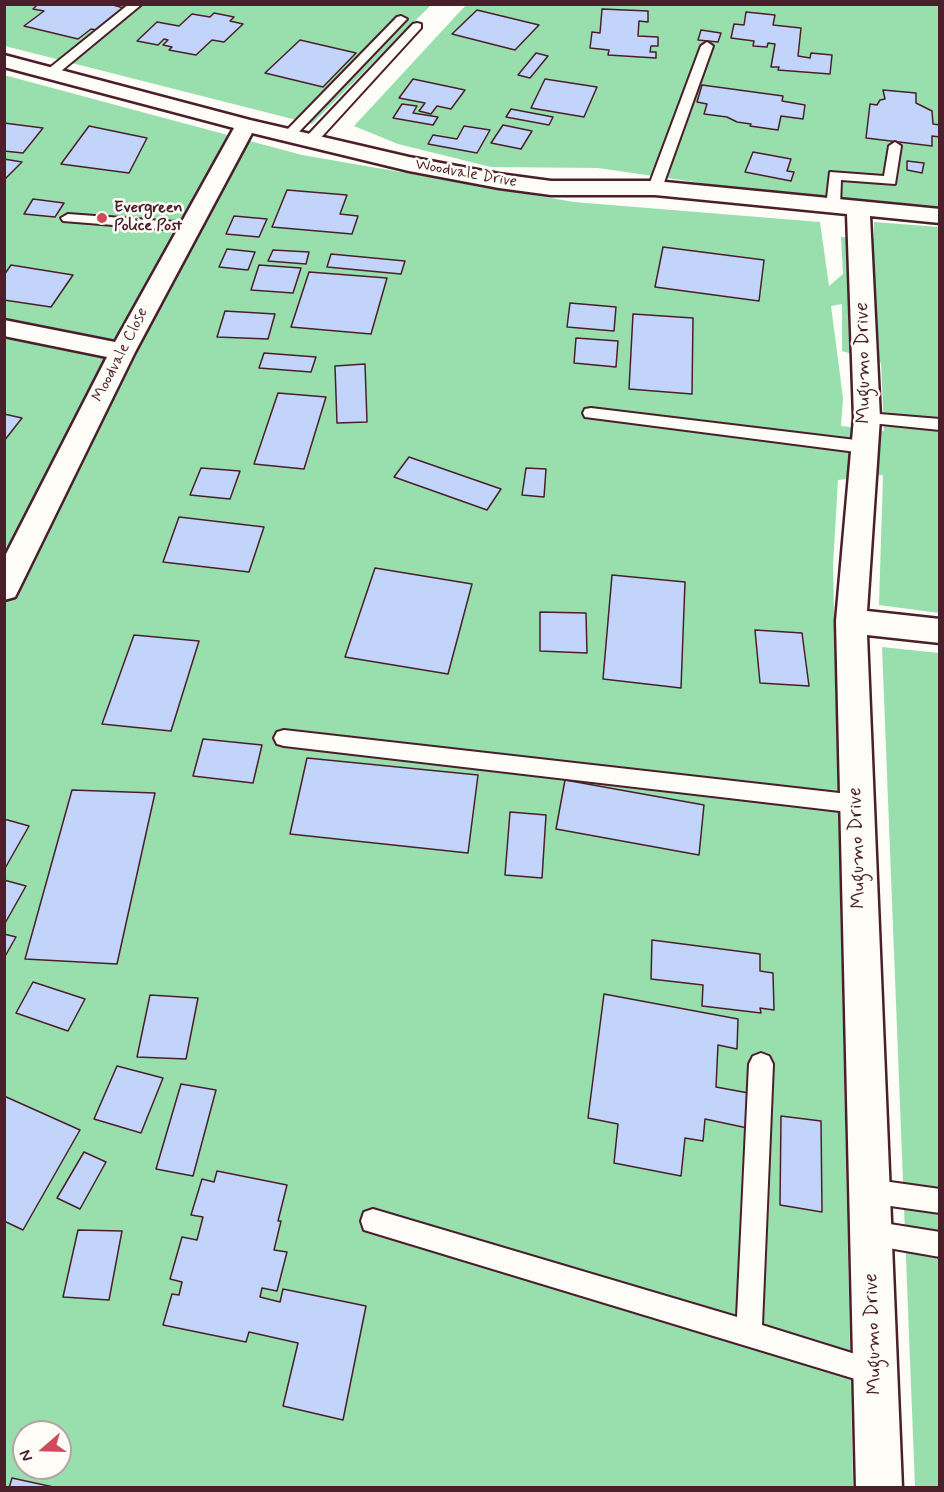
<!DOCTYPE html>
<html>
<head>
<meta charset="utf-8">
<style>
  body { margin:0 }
  #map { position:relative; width:944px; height:1492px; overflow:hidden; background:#fdfcf7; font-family:Mynerve,sans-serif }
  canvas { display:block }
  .frame { position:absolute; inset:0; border:6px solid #4a1f2b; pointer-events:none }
  .north { position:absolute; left:12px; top:1420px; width:60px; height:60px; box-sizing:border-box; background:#fdfcf7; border:2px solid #b5a4a5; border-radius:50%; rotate:250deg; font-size:16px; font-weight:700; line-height:24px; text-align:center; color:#4a1f2b }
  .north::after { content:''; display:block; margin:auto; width:21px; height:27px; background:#d1495b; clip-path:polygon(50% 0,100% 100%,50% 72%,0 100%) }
</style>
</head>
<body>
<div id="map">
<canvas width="944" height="1492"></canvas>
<div class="frame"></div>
<div class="north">N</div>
</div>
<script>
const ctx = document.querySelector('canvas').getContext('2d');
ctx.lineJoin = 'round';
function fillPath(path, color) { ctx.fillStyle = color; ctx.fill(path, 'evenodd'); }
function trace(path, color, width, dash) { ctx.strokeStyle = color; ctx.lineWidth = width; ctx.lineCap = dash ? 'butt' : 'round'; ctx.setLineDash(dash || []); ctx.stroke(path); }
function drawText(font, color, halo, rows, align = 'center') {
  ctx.font = font + ' Mynerve,sans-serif'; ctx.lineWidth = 5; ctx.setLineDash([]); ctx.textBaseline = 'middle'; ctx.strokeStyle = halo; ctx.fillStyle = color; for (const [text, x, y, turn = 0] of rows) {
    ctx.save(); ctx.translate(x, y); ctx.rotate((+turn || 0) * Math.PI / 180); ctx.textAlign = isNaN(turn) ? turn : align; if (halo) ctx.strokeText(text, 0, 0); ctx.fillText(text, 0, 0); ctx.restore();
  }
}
fillPath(new Path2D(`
  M4,5H431L312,124L5,46Z
  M466,5H939V207L770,193L598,168L491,167L398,144L354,126Z
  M4,75L302,155L574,202L820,222L829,286L843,274L841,237L874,238V222L939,227V613L879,605L883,475L838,480L833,566L853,1487H5ZM842,304V351L881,363L884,431L841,426L843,398L831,306ZM24,1432H60V1468H24Z
  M882,647L939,653V1487H915Z`), '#98dfad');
const building = new Path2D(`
  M38,4H109L124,8L97,30L91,29L78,39L24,26L44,11L33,9Z
  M602,9L648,11V22L639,21L638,36L658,37V46H651L650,52H656V58L608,55L609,50L590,48L592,32L600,33Z
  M477,10L539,25L515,50L452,34Z
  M746,12L775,15L773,25L801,28L798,56L810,58L811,53L832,55L830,74L778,70L779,67H771L775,44L768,43L767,47L753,46L754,41L731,38L734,24L744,25Z
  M214,13L234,17L230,21L243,24L224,42L212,40L196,55L169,50L172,47L163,45L168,40L164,39L158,45L137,41L157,22L179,26L192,14L210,17Z
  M701,30L721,33L718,42L698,40Z
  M300,40L356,53L323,87L265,73Z
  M536,53L548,56L530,78L518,75Z
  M413,79L465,90L451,109L437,106L431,114L419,111L425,103L399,98Z
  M545,79L597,87L584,117L531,108Z
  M702,85L783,96L782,101L805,105L803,119L781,116L778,130L750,126L751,124L737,122L727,117L704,114L707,104L697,102Z
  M883,90L916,93V103L932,111L933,124L940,125V137L932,136V146L866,138L870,104L877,105L880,100L885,99Z
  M402,104L417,106L413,113L438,117L433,125L393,118Z
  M511,109L553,117L549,125L506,117Z
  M4,123L43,128L23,153L4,151Z
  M503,125L532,131L521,149L491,143Z
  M89,126L147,138L129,173L61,164Z
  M464,126L490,130L477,153L428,144L433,135L457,139Z
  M753,152L791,159L787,171L794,172L791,181L745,172Z
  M4,159L22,162L4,180Z
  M907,161L924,163L922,173L907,170Z
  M287,190L347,195L340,214L358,216L352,234L272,227Z
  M33,199L64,203L55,217L24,214Z
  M234,216L267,219L259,237L226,234Z
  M663,247L764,260L759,301L655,287Z
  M227,249L255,252L248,270L219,267Z
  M273,250L309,252L306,264L268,261Z
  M331,254L405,261L401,274L327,267Z
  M11,265L73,275L51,307L4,300V275Z
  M259,265L301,268L293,293L251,290Z
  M309,272L387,278L371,334L291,327Z
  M570,303L616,307L614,331L567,327Z
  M225,311L275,314L268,339L217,337Z
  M633,314L693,318L692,394L629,389Z
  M576,338L618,341L616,367L574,363Z
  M264,353L316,357L311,372L259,368Z
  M365,364L367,422L337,423L335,366Z
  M278,393L326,397L304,469L254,464Z
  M4,414L22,418L4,441Z
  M409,457L501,489L487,510L394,477Z
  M201,468L240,471L230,499L190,495Z
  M526,468L546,469L544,497L522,495Z
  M179,517L264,527L249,572L163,562Z
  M375,568L472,584L448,674L345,657Z
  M612,575L685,582L681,688L603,679Z
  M540,612L586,613L587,653L540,651Z
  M755,630L802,633L809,686L760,683Z
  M134,635L199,641L171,731L102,724Z
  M203,739L262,745L253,783L193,776Z
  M307,758L478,775L468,853L290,834Z
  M565,780L704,805L699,855L556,829Z
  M72,790L155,793L117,964L25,959Z
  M510,812L546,815L542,878L505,875Z
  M4,819L29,826L4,870Z
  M4,880L26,886L4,925Z
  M4,934L16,937L4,958Z
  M652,940L760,954V971L773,973L774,1010L760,1008L761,1013L702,1006L703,985L651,979Z
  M33,982L85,999L68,1031L16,1013Z
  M604,994L738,1019L737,1049L718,1045L716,1087L754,1094L752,1129L705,1119L703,1141L685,1138L681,1176L614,1163L618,1124L588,1118Z
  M150,995L198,998L186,1059L137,1057Z
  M117,1066L163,1078L141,1133L94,1119Z
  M181,1084L216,1090L193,1176L156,1169Z
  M4,1096L80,1130L23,1230L4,1221Z
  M781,1116L821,1121L822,1212L780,1205Z
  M84,1152L106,1162L80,1209L57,1198Z
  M217,1171L287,1185L278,1221H281L274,1250L287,1252L277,1291L262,1288L260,1297L280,1302L283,1289L366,1306L343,1420L283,1406L298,1343L249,1332L246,1342L163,1325L172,1294L179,1295L182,1282L170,1279L182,1237L197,1240L203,1217L191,1215L202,1179L214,1182Z
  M78,1230L122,1231L109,1300L63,1297Z
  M12,1478L58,1488H9Z`);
fillPath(building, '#c3d4fa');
trace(building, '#4a1f2b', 1.5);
const service = new Path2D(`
  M129,4H142L55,76H47V70Z
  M401,16L407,19L405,21L293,138H285L283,135L285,132L397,17Z
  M417,23L421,24V28L316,143H306L305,140L306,137L413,24Z
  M707,42L713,46L662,188L660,191H650L648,188L701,46Z
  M895,142L901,146L895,184L841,180L840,207L838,210H828L826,207L830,172L884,176L889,146Z
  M68,214L189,223L196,227L189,231L63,221L61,218Z
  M591,408L864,441L870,443L872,447L870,451L864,453L585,417L583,413L585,409Z
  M867,413L940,419V430L861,422L859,418L861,414Z
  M284,730L857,795L864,798L867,804L864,810L857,813L284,746L277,744L274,738L277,732Z
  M761,1053L769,1056L773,1064L762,1325L884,1363L888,1372L884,1381L875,1385L364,1230L361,1221L364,1212L373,1209L737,1317L749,1064L753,1056Z
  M869,1179L940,1189V1213L869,1203L860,1200L857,1191L860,1182Z
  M871,1221L940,1232V1257L871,1245L862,1242L859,1233L862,1224Z`);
const minor = new Path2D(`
  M4,55L250,120L409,157L499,174L551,181H655L940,209V223L870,216L880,418L867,611L940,619V643L867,635L902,1488H856L836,621L854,418L847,214L655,195H551L499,188L409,171L252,133L135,352L19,589L15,597L4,600V558L107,357L4,336V320L115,342L234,128L4,67Z`);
trace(service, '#4a1f2b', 4);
trace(minor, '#4a1f2b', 5);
fillPath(service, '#fdfcf7');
fillPath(minor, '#fdfcf7');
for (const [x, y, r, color] of [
  [102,218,6,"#d1495b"]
]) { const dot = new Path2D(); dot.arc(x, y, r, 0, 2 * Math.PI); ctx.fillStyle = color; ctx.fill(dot); trace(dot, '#fdfcf7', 2); }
drawText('16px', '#4a1f2b', '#fdfcf7', [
  ["Woodvale Drive",466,174,10],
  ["Moodvale Close",121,355,-63]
]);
drawText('bold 16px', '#4a1f2b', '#fdfcf7', [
  ["Evergreen",114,209],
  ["Police Post",114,227]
], 'left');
drawText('20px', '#4a1f2b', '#fdfcf7', [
  ["Mugumo Drive",864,363,-91],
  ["Mugumo Drive",858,848,-92],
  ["Mugumo Drive",874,1334,-92]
]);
</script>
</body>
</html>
